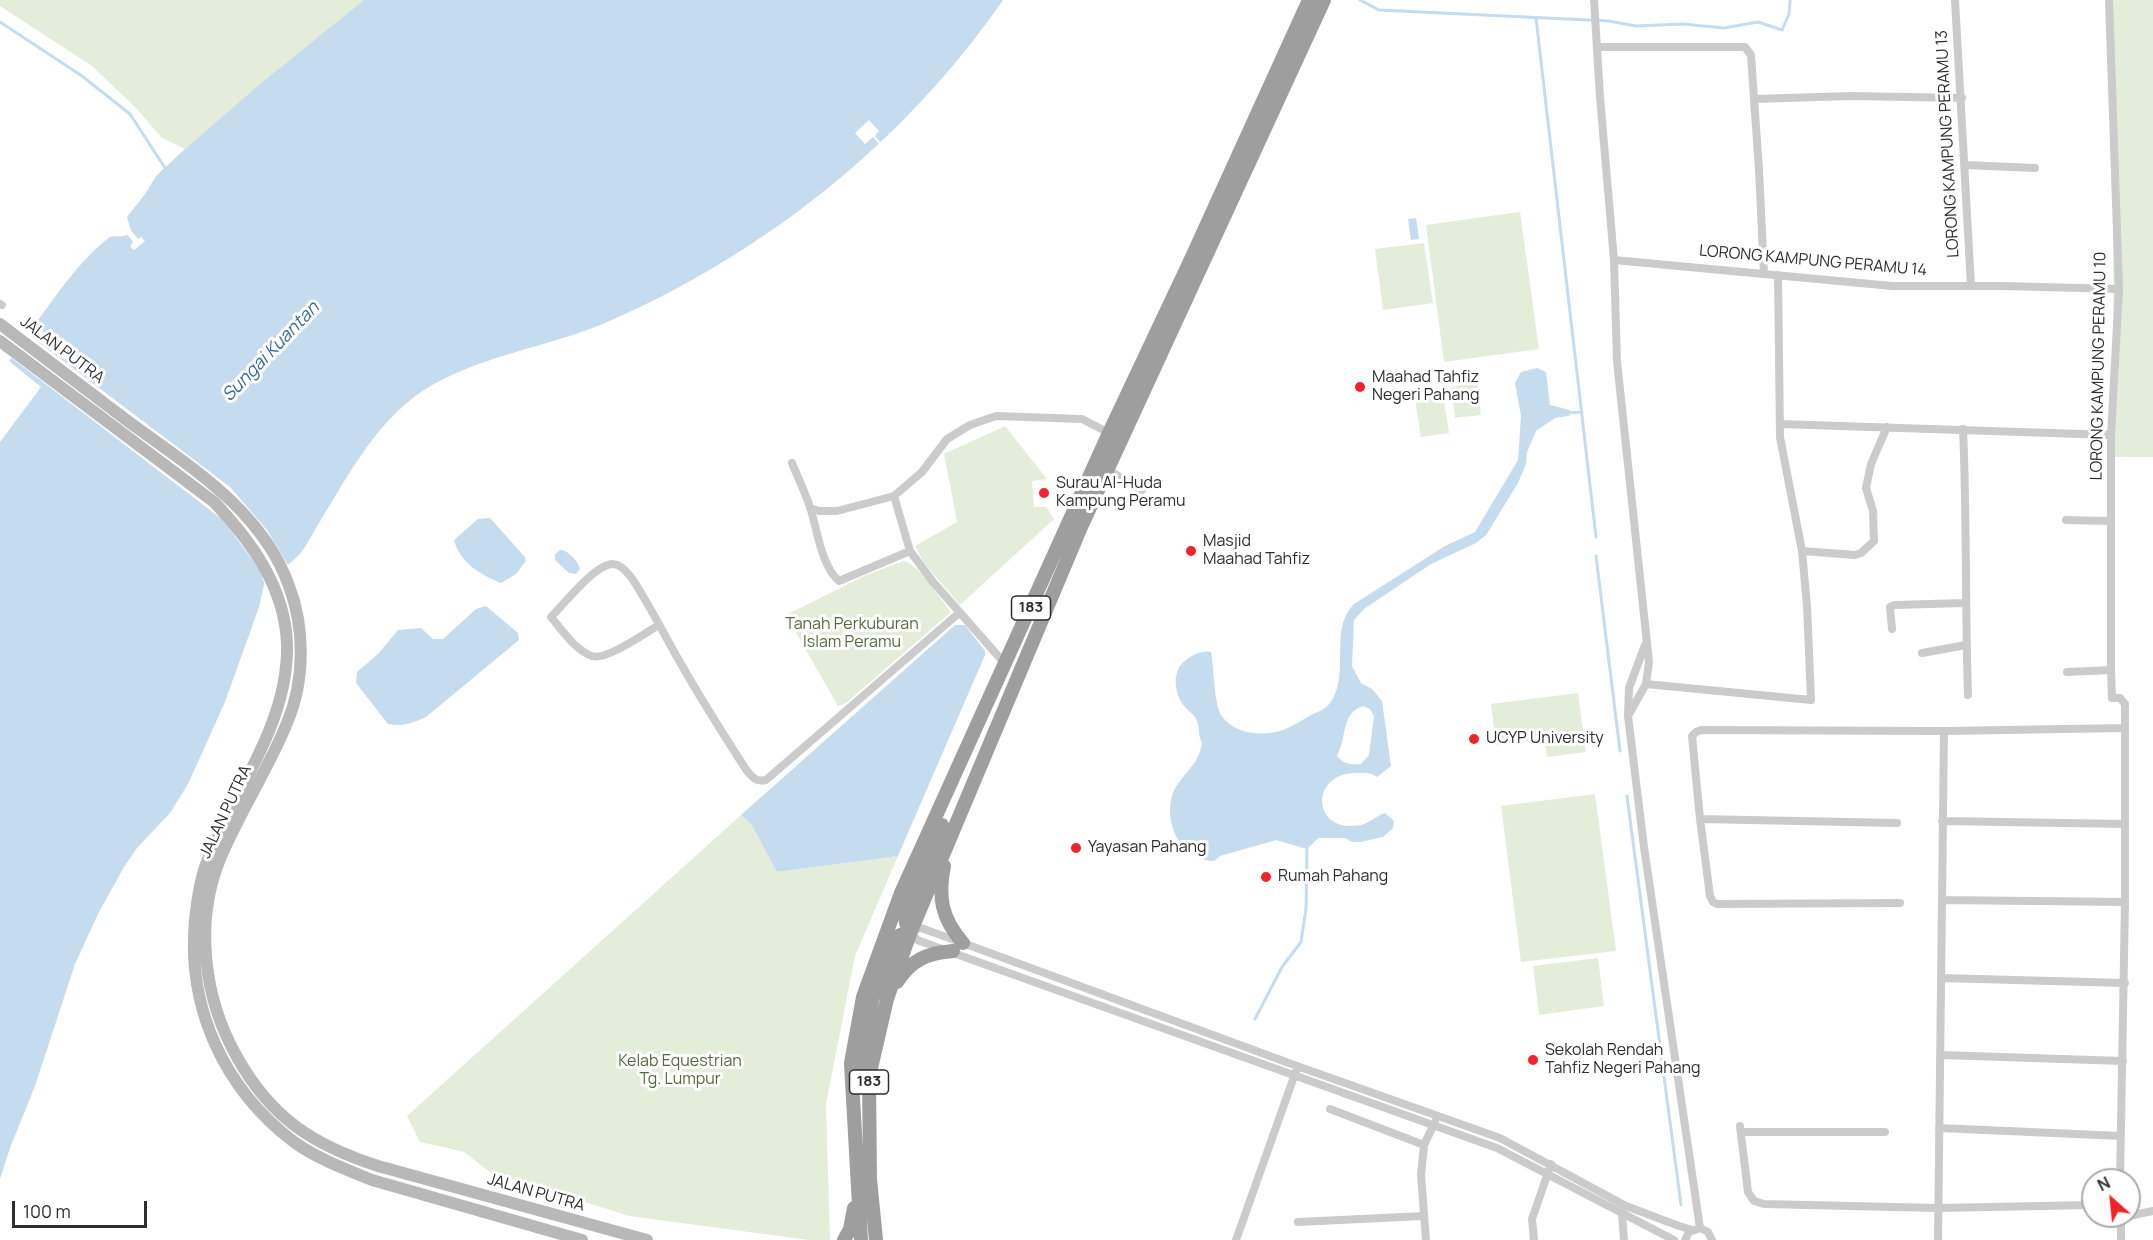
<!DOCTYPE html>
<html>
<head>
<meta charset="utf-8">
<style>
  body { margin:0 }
  #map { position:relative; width:2153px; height:1240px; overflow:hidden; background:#fff; font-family:Manrope,sans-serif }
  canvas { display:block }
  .north { position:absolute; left:2081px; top:1168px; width:60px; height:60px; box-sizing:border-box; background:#fff; border:2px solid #ababab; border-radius:50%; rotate:333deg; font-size:16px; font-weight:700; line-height:24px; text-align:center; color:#2e2e2e }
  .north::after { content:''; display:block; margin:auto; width:21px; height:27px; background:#f22329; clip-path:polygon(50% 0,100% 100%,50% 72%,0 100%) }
  .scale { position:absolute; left:12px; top:1201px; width:135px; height:27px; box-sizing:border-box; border:3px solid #2e2e2e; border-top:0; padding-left:8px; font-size:18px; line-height:21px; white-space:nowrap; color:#2e2e2e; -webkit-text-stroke:4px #fff; paint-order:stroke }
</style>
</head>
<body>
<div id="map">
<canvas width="2153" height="1240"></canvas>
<div class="north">N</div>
<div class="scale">100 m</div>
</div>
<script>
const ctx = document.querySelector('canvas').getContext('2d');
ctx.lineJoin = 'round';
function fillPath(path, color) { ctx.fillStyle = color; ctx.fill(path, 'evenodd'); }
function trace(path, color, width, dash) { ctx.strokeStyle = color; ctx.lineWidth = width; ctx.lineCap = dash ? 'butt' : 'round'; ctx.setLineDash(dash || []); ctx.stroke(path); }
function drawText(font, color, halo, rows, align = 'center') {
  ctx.font = font + ' Manrope,sans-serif'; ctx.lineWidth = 6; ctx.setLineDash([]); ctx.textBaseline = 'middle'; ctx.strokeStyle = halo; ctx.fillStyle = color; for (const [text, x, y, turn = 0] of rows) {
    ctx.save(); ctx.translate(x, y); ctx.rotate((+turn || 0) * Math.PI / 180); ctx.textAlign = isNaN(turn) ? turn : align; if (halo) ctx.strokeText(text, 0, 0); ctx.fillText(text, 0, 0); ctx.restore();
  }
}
fillPath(new Path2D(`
  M0,0H364L185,149L162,138L137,109L92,66L0,6Z
  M2112,0H2153V457H2114Z
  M1520,212L1539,349L1444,362L1426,225Z
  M1424,243L1433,303L1383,310L1375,249Z
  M1477,383L1481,415L1455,418L1451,387Z
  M1442,388L1449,433L1421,437L1414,392Z
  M1005,426L1047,479L1032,481L1034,507H1046L1054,519L960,605L924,563L915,546L957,522L944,454Z
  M904,561C919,564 941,600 951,612L846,703L838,706L786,615L866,575Z
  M1578,693L1586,752L1547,757L1545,739L1496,745L1491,704Z
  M1595,794L1616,951L1521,962L1501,806Z
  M741,815L751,824L777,872L898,856L855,956L826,1104L830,1240H809L629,1216L490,1172L464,1152L420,1142L407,1116Z
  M1598,958L1604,1006L1539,1015L1533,966Z`), '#e3edda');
fillPath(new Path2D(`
  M364,0H1003C905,142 763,255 605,323C546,348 480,355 424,390C377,421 351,471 322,518C315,529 308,544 299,555C290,565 276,572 265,581L259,607L225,702L188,784L170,813L137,848L124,867L98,914L75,964L35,1086L10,1148L0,1179V442L41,387L9,361C38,323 72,265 110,237C118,235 126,239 131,231L127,217L145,194L156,176L185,149L259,85Z
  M1416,218L1419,239L1411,240L1408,219Z
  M1537,368L1546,372L1550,405L1570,410L1569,416L1555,418L1536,431L1527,452L1526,464L1518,483L1486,535L1476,543L1431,564L1364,609L1354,620L1352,666L1361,683L1372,689L1382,701L1391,766L1377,777C1371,772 1363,773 1355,773C1308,774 1313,835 1361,825C1370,823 1377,815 1385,813L1394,821L1393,828L1383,837L1361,842H1352L1345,838H1318L1307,849L1276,840L1220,856L1214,861C1181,860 1164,825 1172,796C1178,776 1199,767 1202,743C1198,736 1200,728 1197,721C1195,715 1188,711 1185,707C1174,694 1171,671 1186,660C1194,654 1202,650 1211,652C1214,667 1214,704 1221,715C1233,734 1263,737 1283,730C1293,726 1302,720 1311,715C1317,712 1326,709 1330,703C1351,675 1328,629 1354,604L1445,546L1475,532L1518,460L1521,416L1515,383L1521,372ZM1363,706L1370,709L1374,716L1369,755L1361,764C1350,765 1344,764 1337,756C1347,737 1341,713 1363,706Z
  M490,518L525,557L526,561L516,574L501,583C481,575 460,563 454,540L478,519Z
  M560,550C568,550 578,561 580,569L576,574L569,573L555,560V554Z
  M486,606L518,633L519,640L426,717C413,723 402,727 388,724L356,683L357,672L379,653L398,630L421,628L433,639H443L476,609Z
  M955,625H965L985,651V655L898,856L777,872L751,824L741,815Z`), '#c5dcee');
fillPath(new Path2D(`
  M869,120L879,131L875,136L881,143L879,144L873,137L865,144L855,133Z
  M125,223L138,239L141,237L145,241L134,250L130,246L133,242L126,233L128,230Z
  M33,325L63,347L71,351L65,360L29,335L230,487L267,530L289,567L273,576L267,582L266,587L259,569L223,520L9,356Z`), '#fff');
trace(new Path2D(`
  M1360,0L1379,10L1609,21L1636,26L1683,24L1724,28L1758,22L1782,30L1789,14L1790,0
  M1536,18L1596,537
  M0,22L82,76L130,114L165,168
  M1565,413L1582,412
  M1596,556L1620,751
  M1627,796L1681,1205
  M1255,1019L1282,967L1301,942L1306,909L1307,848`), '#c5dcee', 3);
trace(new Path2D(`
  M1594,0L1600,97L1614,260L1617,361L1649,662L1646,684L1628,716
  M1955,0L1971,286
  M2109,0L2119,289L2111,435V670L2112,698H2120L2125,704V902L2120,1180
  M1598,47H1745L1751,55L1759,170L1764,273
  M1754,99L1851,96L1962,98
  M1965,165L2035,168
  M1614,260L1892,286H2003L2119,289
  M0,304L2,305
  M1780,424L2111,435
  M1963,429C1967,518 1965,607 1968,695
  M792,463C798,478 805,492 810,507C817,528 821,566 839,581L910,551
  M1108,470L1142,490
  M894,496L910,551L933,582L1006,665
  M810,508L819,511H837L894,496L922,472L947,439L970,425L996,416L1082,419L1109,433
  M2066,520L2111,521
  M1802,551L1855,555L1861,553L1874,541L1873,511L1866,488L1871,464L1887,427
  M659,625C645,633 606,661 592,656C575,650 562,630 551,617C564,604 595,564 613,564C620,564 627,572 631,577C648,602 662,631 677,657C699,696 723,734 747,771C753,778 756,782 766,780L959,613
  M1892,629L1890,607L1894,605L1965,603
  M1645,645L1629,688L1628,716L1644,847L1700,1228
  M1922,653L1966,645
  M2067,672L2111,670
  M1646,684L1811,700L1807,606L1802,551L1780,437L1778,275
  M1700,819L1897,823
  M1942,821L2125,824
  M1942,900L2125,902
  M1900,903L1717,904L1713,902L1710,896L1700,819L1692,736L1696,732L1701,730L1944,731L2125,728
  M1941,978L2125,983
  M1941,1055L2123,1061
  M1330,1109L1424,1145
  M1740,1126L1748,1192L1754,1201L1764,1204L1938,1208L2093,1205
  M1939,1128L2121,1136
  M1741,1132H1885
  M1622,1214L1624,1240
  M2129,1216L2153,1211
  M1298,1222L1424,1216
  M1236,1240L1296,1071
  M1426,1240L1421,1175L1424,1145L1435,1122
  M1534,1240L1532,1219L1551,1164
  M1674,1240L1497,1148L917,940L911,931L921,928L963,943L1297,1066L1500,1138L1626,1206L1679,1226L1692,1230
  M1685,1240L1689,1232L1700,1228L1708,1232L1712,1240
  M1938,1240L1944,731
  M2121,1240V1216`), '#cbcbcb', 8);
trace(new Path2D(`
  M0,324C42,356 83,387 125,419C187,465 262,509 289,586C305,628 305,681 287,723C268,770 239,813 220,859C194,923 204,999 237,1057C271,1118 313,1145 378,1166L647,1240
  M0,341L214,502C251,541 285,587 287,644C289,723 236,788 208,859C200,878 197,900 195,921C187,1008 224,1089 294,1142C318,1159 345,1169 372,1180L582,1240`), '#b8b8b8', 12);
trace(new Path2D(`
  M944,866C938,897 941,918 963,943
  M911,931L906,923L905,912L942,825
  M897,982C911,960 927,953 953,951
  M852,1080L861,1065L872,1000L892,944L900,935L911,931
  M844,1240L850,1229L854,1208
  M861,1240L851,1063L863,997L901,893L1109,433L1192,257L1309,0
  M876,1240L870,1179L869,1077L887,999L911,931L1081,527L1324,0`), '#9e9e9e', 14);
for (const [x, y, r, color] of [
  [1360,387,6,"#f22329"],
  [1044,493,6,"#f22329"],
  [1191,551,6,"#f22329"],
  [1474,739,6,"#f22329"],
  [1076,848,6,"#f22329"],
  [1266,877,6,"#f22329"],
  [1533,1060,6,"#f22329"]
]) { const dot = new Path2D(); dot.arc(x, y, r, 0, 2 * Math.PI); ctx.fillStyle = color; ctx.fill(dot); trace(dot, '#fff', 2); }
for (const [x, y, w] of [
  [1031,608,39],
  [869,1082,39]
]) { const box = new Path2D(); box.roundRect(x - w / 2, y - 12, w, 24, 4.5); ctx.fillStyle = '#fff'; ctx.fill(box); trace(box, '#2e2e2e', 1.5); }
drawText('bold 15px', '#2e2e2e', null, [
  ["183",1031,608],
  ["183",869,1082]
]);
drawText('16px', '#2e2e2e', '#fff', [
  ["LORONG KAMPUNG PERAMU 13",1948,144,-93],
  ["LORONG KAMPUNG PERAMU 14",1813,261,5],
  ["JALAN PUTRA",62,350,37],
  ["LORONG KAMPUNG PERAMU 10",2099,366,-89],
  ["JALAN PUTRA",226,812,-65],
  ["JALAN PUTRA",536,1193,16]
]);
drawText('16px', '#2e2e2e', '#fff', [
  ["Maahad Tahfiz",1372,378],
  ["Negeri Pahang",1372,396],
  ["Surau Al-Huda",1056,484],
  ["Kampung Peramu",1056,502],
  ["Masjid",1203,542],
  ["Maahad Tahfiz",1203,560],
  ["UCYP University",1486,739],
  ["Yayasan Pahang",1088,848],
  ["Rumah Pahang",1278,877],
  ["Sekolah Rendah",1545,1051],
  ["Tahfiz Negeri Pahang",1545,1069]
], 'left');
drawText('16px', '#4f6d38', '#fff', [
  ["Tanah Perkuburan",852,625],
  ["Islam Peramu",852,643],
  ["Kelab Equestrian",680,1062],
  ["Tg. Lumpur",680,1080]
]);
drawText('italic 18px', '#366d96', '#fff', [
  ["Sungai Kuantan",271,352,-46]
]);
</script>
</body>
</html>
